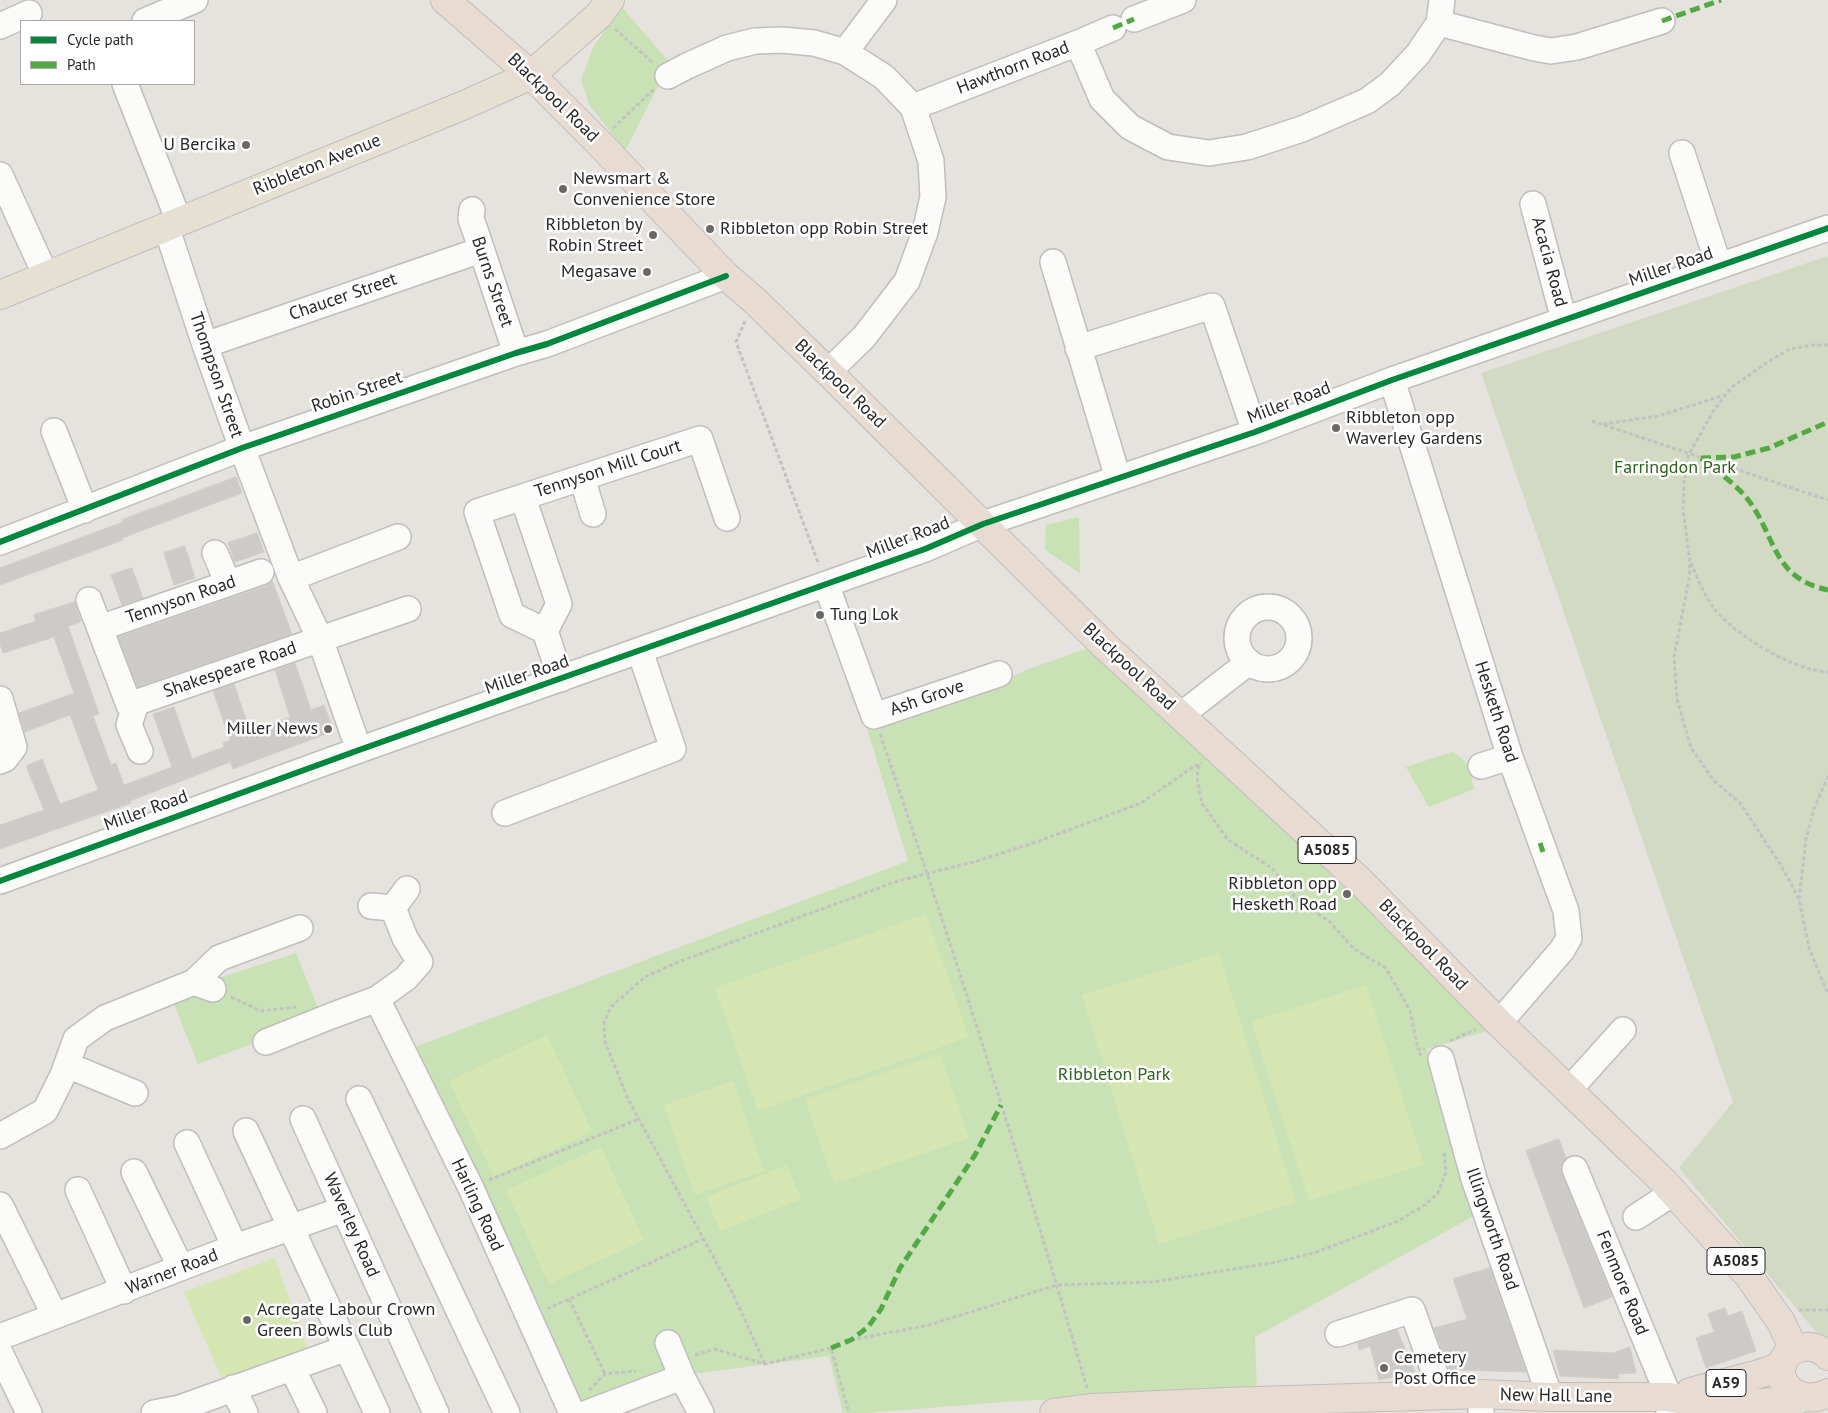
<!DOCTYPE html>
<html>
<head>
<meta charset="utf-8">
<style>
  body { margin:0 }
  #map { position:relative; width:1828px; height:1413px; overflow:hidden; background:#e6e2dd; font-family:"PT Sans",sans-serif }
  canvas { display:block }
  .legend { position:absolute; left:20px; top:20px; width:175px; height:65px; box-sizing:border-box; background:#fff; border:1px solid #a9a9a9; margin:0; padding:6px 9px; list-style:none; font-size:15px; color:#282828 }
  .legend li { display:flex; align-items:center; gap:10px; height:25px }
  .legend b { width:25px; border:1px solid #a9a9a9 }
</style>
</head>
<body>
<div id="map">
<canvas width="1828" height="1413"></canvas>
<ul class="legend">
<li><b style="height:6px;background:#00873e"></b>Cycle path</li>
<li><b style="height:6px;background:#53aa44"></b>Path</li>
</ul>
</div>
<script>
const ctx = document.querySelector('canvas').getContext('2d');
ctx.lineJoin = 'round';
function fillPath(path, color) { ctx.fillStyle = color; ctx.fill(path, 'evenodd'); }
function trace(path, color, width, dash) { ctx.strokeStyle = color; ctx.lineWidth = width; ctx.lineCap = dash ? 'butt' : 'round'; ctx.setLineDash(dash || []); ctx.stroke(path); }
function drawText(font, color, halo, rows, align = 'center') {
  ctx.font = font + ' "PT Sans",sans-serif'; ctx.lineWidth = 5; ctx.setLineDash([]); ctx.textBaseline = 'middle'; ctx.strokeStyle = halo; ctx.fillStyle = color; for (const [text, x, y, turn = 0] of rows) {
    ctx.save(); ctx.translate(x, y); ctx.rotate((+turn || 0) * Math.PI / 180); ctx.textAlign = isNaN(turn) ? turn : align; if (halo) ctx.strokeText(text, 0, 0); ctx.fillText(text, 0, 0); ctx.restore();
  }
}
fillPath(new Path2D(`
  M621,6L670,63L625,151L589,104L581,80L593,48Z
  M1079,517L1080,573L1045,550L1046,525Z
  M1088,648L1213,759L1447,981L1490,1030L1427,1049L1471,1186L1472,1217L1255,1337L1257,1387L1018,1401L865,1413H843L829,1356L670,1377L578,1410L412,1048L908,861L867,729L968,696L1029,669Z
  M1452,752C1470,762 1470,770 1474,789L1429,807L1406,767Z
  M296,953L322,1018L198,1064L170,994Z`), '#c9e2b5');
fillPath(new Path2D(`
  M1828,256V1341L1816,1332L1679,1168L1733,1102L1481,373Z`), '#d3dac4');
fillPath(new Path2D(`
  M926,914L969,1037L758,1111L715,988Z
  M1219,953L1296,1202L1159,1244L1082,995Z
  M1366,985L1424,1164L1309,1201L1251,1022Z
  M547,1035L592,1131L494,1177L449,1081Z
  M940,1054L969,1138L834,1184L805,1099Z
  M733,1081L764,1171L695,1195L679,1150L738,1129L679,1149L664,1105Z
  M601,1147L644,1240L549,1284L506,1190Z
  M787,1165L801,1199L720,1231L706,1197Z
  M275,1258L307,1348L222,1379L184,1292Z`), '#d5e6b3');
const building = new Path2D(`
  M236,477L242,493L122,538L123,540L0,585V568L123,522L122,520Z
  M257,533L264,552L235,562L228,543Z
  M185,546L195,578L174,585L164,553Z
  M132,568L143,598L122,605L111,575Z
  M272,580L292,634L137,687L118,637L266,586Z
  M75,602L81,622L68,626L99,714L93,716L111,765L116,763L124,785L172,767L153,714L174,707L192,759L224,747L223,743L230,740L213,691L234,684L250,732L290,717L275,670L295,663L311,710L324,705L334,731L233,769L230,762L130,801L131,803L0,849V825L44,810L26,766L42,759L60,804L98,790L70,715L25,732L19,713L74,693L54,637L3,653L0,644V633L36,621L34,615Z
  M1559,1139L1566,1158L1561,1167L1562,1174L1612,1297L1584,1308L1526,1151Z
  M1490,1268L1526,1372L1449,1370L1434,1328L1467,1319L1453,1279Z
  M1725,1308L1728,1316L1742,1311L1756,1351L1706,1368L1696,1338L1714,1332L1708,1314Z
  M1397,1330L1415,1372L1379,1380L1370,1346L1359,1350L1357,1343Z
  M1630,1347L1636,1373L1618,1374L1619,1379L1560,1376L1553,1350L1613,1353Z`);
fillPath(building, '#cdcac7');
trace(building, '#d1cec9', 1);
const minor = new Path2D(`
  M1134,19L1183,0
  M145,21L195,0
  M1439,23L1534,48L1551,51L1577,47L1662,21
  M0,26L29,13
  M1078,43L1102,99L1130,127L1168,147L1209,153L1247,147L1302,129L1367,101L1390,84L1418,54L1439,23L1442,0
  M845,52L884,0
  M668,76L687,66L727,48L755,41L782,40L814,43L845,52L884,77L913,107L931,161L933,197L925,232L907,281L864,337L828,372
  M125,84L179,221
  M913,107L1078,43L1113,28
  M1682,153L1719,266
  M0,175L46,276
  M1533,204L1564,320
  M472,210L471,219L476,233L516,353
  M166,226L205,345L242,448L291,578L320,639L359,750
  M1053,262L1118,478
  M205,345L481,250
  M1078,348L1212,306L1255,432
  M1392,380L1510,757L1566,911L1569,938L1562,950L1499,1023
  M54,431L85,510
  M582,478L593,514
  M523,498L559,604L545,631L561,679
  M0,542L242,448L516,353L547,344L726,276
  M215,553L228,583
  M291,578L398,537
  M826,584L874,716L999,674
  M89,600L129,705L408,609
  M1237 638a31 31 0 1 1 62 0a31 31 0 1 1-62 0Z
  M100,628L261,572
  M545,631L512,615L477,512L700,439L727,518
  M0,699L14,747L5,759L0,761
  M136,703L129,725L140,751
  M1181,715L1249,662
  M1481,766L1510,757
  M505,813L673,749L640,651
  M0,881L359,750L925,549L983,524L1255,432L1392,380L1828,228
  M371,906L393,908L407,889
  M194,982L219,958L300,928
  M377,999L406,978L420,962L405,938L393,908
  M266,1042L331,1016L377,999L471,1188L572,1413
  M1441,1059L1474,1179L1550,1397
  M67,1065L135,1093
  M1569,1090L1623,1030
  M359,1099L507,1413
  M303,1119L436,1413
  M246,1131L377,1413
  M0,1136L45,1111L63,1075L76,1039L105,1018L194,982L213,989
  M187,1143L235,1247
  M1575,1169L1669,1397V1413
  M134,1172L181,1268
  M78,1190L124,1291
  M0,1205L55,1316
  M1636,1217L1673,1193
  M1338,1334L1412,1310L1443,1396
  M0,1337L235,1247L344,1209
  M668,1343L682,1377
  M0,1353L29,1413
  M292,1368L314,1413
  M233,1388L245,1413
  M154,1413L180,1408L347,1348
  M587,1413L682,1377L701,1413
  M1481,1413V1394`);
const major = new Path2D(`
  M0,295L462,106L531,75L599,15L610,0`);
const highway = new Path2D(`
  M445,0L531,75L598,142L726,276L755,301L828,372L1104,645L1360,881L1499,1023L1664,1182L1748,1275L1781,1322L1794,1350
  M1828,1356C1820,1348 1810,1345 1800,1348C1761,1359 1787,1413 1828,1393
  M1690,1392L1759,1374L1782,1366
  M1054,1413L1093,1408L1226,1402L1481,1394L1550,1397H1669L1687,1401L1762,1403L1798,1400`);
trace(minor, '#bfbebf', 28);
trace(major, '#bfbdbc', 30);
trace(highway, '#bfbdbc', 30);
trace(new Path2D(`
  M615,29L653,63
  M613,128L654,89
  M745,321L736,342L819,565
  M1592,421L1828,500
  M1603,424L1658,416L1725,395
  M1691,563C1697,577 1703,592 1711,604C1730,633 1794,671 1828,672
  M880,734C954,950 1023,1168 1087,1388
  M1199,765L1197,777L1202,803L1228,840L1272,868L1299,902L1329,921L1354,949L1386,968L1410,1011L1418,1049
  M1828,776L1814,809L1806,839L1799,899L1809,948L1828,994
  M1799,899L1782,867L1740,803L1714,781L1691,748L1677,699L1674,657L1689,579L1690,562L1683,510L1685,464L1689,454L1714,410L1732,387L1772,359L1790,349L1813,345H1828
  M231,997L261,1011L296,1007
  M1450,1041L1476,1029
  M1421,1056L1418,1049H1425
  M489,1180L639,1119
  M569,1299L605,1374
  M547,1309L703,1239
  M1799,1310H1828
  M851,1340L929,1325L1057,1285L1152,1282L1272,1263L1314,1253L1398,1221L1425,1205L1438,1193L1446,1172L1444,1153
  M695,1355L715,1349L765,1364L831,1348L849,1413
  M765,1364L731,1290L628,1099L605,1042L604,1023L611,1007L645,977L678,962L898,881L977,861L1042,840L1141,803L1193,767L1202,763
  M589,1390L605,1374L636,1371`), '#c3c2c2', 3, [4, 2.5]);
trace(minor, '#fbfbfa', 25);
trace(major, '#e5e0d2', 28);
trace(highway, '#e8dbd2', 28);
trace(new Path2D(`
  M1662,21L1721,0
  M1113,28L1134,19
  M1701,458C1715,470 1733,482 1745,496C1776,532 1770,578 1828,590
  M1701,458L1734,457L1769,448L1828,422
  M1540,843L1543,852
  M831,1348L851,1340L868,1327L881,1309L900,1268L975,1155L1001,1105`), '#53aa44', 5, [10, 5]);
trace(new Path2D(`
  M0,542L242,448L516,353L547,344L726,276
  M0,881L359,750L925,549L983,524L1255,432L1392,380L1828,228`), '#00873e', 6);
for (const [x, y, r, color] of [
  [246,145,5,"#6a6967"],
  [563,189,5,"#6a6967"],
  [710,229,5,"#6a6967"],
  [653,235,5,"#6a6967"],
  [647,272,5,"#6a6967"],
  [1336,428,5,"#6a6967"],
  [820,615,5,"#6a6967"],
  [328,729,5,"#6a6967"],
  [1347,894,5,"#6a6967"],
  [247,1320,5,"#6a6967"],
  [1384,1368,5,"#6a6967"]
]) { const dot = new Path2D(); dot.arc(x, y, r, 0, 2 * Math.PI); ctx.fillStyle = color; ctx.fill(dot); trace(dot, '#fff', 2); }
for (const [x, y, w] of [
  [1327,850,58],
  [1736,1261,58],
  [1726,1383,40]
]) { const box = new Path2D(); box.roundRect(x - w / 2, y - 13.5, w, 27, 4); ctx.fillStyle = '#fff'; ctx.fill(box); trace(box, '#282828', 1); }
drawText('bold 16px', '#282828', null, [
  ["A5085",1327,850],
  ["A5085",1736,1261],
  ["A59",1726,1383]
]);
drawText('18px', '#282828', '#fff', [
  ["Hawthorn Road",1013,68,-21],
  ["Blackpool Road",553,98,44],
  ["Ribbleton Avenue",317,165,-22],
  ["Acacia Road",1549,262,75],
  ["Miller Road",1671,267,-19],
  ["Burns Street",492,282,71],
  ["Chaucer Street",343,297,-19],
  ["Thompson Street",216,375,71],
  ["Blackpool Road",840,384,44],
  ["Robin Street",357,392,-19],
  ["Miller Road",1289,403,-21],
  ["Tennyson Mill Court",608,469,-18],
  ["Miller Road",908,538,-21],
  ["Tennyson Road",181,600,-19],
  ["Blackpool Road",1129,667,43],
  ["Shakespeare Road",230,670,-19],
  ["Miller Road",527,675,-19],
  ["Ash Grove",927,698,-19],
  ["Hesketh Road",1496,712,72],
  ["Miller Road",146,811,-20],
  ["Blackpool Road",1423,945,46],
  ["Harling Road",477,1205,65],
  ["Waverley Road",351,1225,66],
  ["Illingworth Road",1492,1229,71],
  ["Warner Road",172,1272,-21],
  ["Fenmore Road",1622,1283,68],
  ["New Hall Lane",1556,1396,1]
]);
drawText('18px', '#282828', '#fff', [
  ["U Bercika",236,145,"right"],
  ["Newsmart &",573,179],
  ["Convenience Store",573,200],
  ["Ribbleton by",643,225,"right"],
  ["Robin Street",643,246,"right"],
  ["Ribbleton opp Robin Street",720,229],
  ["Megasave",637,272,"right"],
  ["Ribbleton opp",1346,418],
  ["Waverley Gardens",1346,439],
  ["Tung Lok",830,615],
  ["Miller News",318,729,"right"],
  ["Ribbleton opp",1337,884,"right"],
  ["Hesketh Road",1337,905,"right"],
  ["Acregate Labour Crown",257,1310],
  ["Green Bowls Club",257,1331],
  ["Cemetery",1394,1358],
  ["Post Office",1394,1379]
], 'left');
drawText('18px', '#2b6319', '#fff', [
  ["Farringdon Park",1675,468],
  ["Ribbleton Park",1114,1075]
]);
</script>
</body>
</html>
